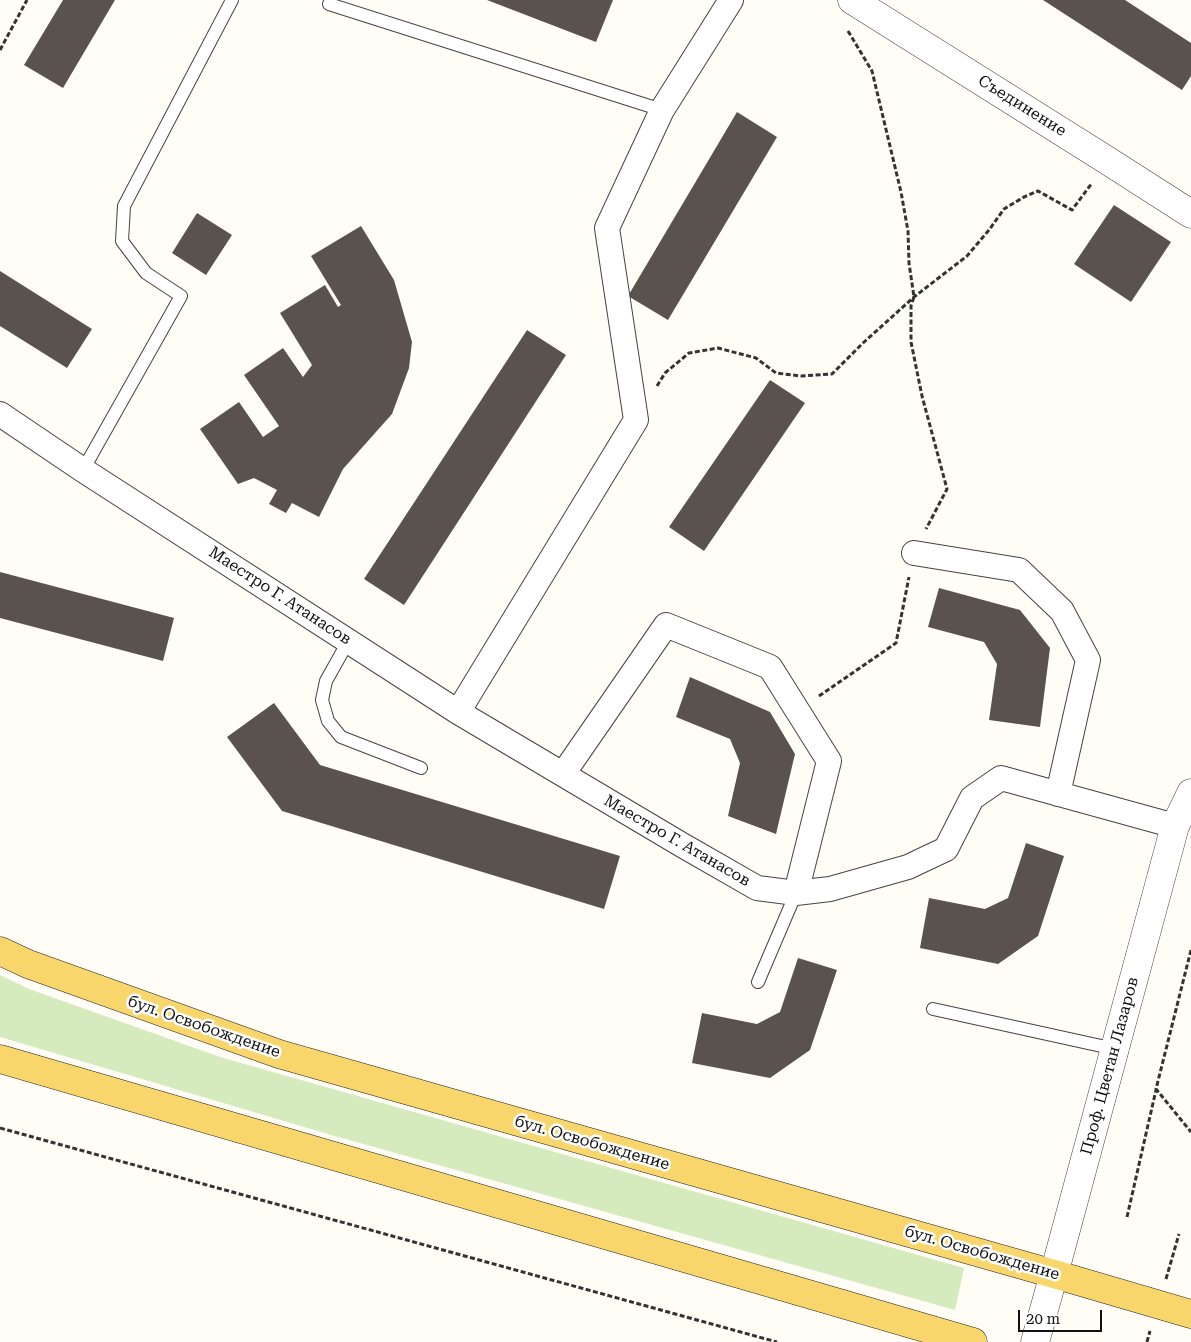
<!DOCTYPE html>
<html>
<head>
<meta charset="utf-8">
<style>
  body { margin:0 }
  #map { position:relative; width:1191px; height:1342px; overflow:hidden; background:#fffdf5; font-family:"Roboto Serif",serif }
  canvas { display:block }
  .scale { position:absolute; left:1018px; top:1310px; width:84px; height:22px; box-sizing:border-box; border:2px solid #111; border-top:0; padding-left:6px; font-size:15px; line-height:18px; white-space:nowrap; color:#111; -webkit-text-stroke:4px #fff; paint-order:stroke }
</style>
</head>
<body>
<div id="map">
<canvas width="1191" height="1342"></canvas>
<div class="scale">20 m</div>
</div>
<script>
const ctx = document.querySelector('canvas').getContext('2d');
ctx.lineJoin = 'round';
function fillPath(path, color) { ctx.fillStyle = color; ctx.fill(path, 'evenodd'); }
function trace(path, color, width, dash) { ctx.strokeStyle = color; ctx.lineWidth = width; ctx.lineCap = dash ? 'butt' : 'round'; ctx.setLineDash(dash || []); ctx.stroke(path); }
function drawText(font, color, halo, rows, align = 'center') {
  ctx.font = font + ' "Roboto Serif",serif'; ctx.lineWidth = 5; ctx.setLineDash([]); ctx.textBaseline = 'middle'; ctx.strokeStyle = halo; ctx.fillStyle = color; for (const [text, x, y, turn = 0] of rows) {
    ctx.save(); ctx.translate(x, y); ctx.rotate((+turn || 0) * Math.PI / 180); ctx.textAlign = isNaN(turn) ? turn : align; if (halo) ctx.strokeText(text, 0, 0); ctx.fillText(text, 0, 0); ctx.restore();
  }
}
fillPath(new Path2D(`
  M0,975L29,989L220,1057L964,1268L955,1310L328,1134L0,1037Z`), '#d5ebbd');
fillPath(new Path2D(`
  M63,0H115L63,88L24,65Z
  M487,0H613L596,42Z
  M1043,0H1125L1191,43V76L1182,90Z
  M737,112L777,137L668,320L628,296Z
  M1114,205L1171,242L1131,302L1074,264Z
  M197,213L232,235L206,275L172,253Z
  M361,226L394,280L412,342L409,368L392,414L343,469L319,517L292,503L286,513L269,504L277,490L254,478L238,484L200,429L239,402L263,437L279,426L244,375L283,348L303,377L312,365L280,313L325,285L338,307L341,305L311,256Z
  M0,271L92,329L67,368L0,326Z
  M527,330L566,355L404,605L364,579Z
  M770,380L805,403L704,551L669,527Z
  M0,572L174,618L163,661L0,618Z
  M939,588L1020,610L1050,648L1040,727L989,720L997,664L984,642L928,627Z
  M690,677L770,712L795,754L776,834L728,816L740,763L730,739L676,717Z
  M274,703L320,765L620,856L604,909L282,811L227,737Z
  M1026,843L1064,856L1038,936L998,964L920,948L929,898L985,909L1008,898Z
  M798,958L837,970L810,1050L770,1078L692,1063L702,1013L757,1024L780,1012Z`), '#5a524d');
const service = new Path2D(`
  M329,4L662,110
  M83,470L181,296L146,273L122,241L124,206L232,0
  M349,640L326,681L322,700L328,721L341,737L421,768
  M758,982L796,893
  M933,1009L1115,1049`);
const minor = new Path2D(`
  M0,414L83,470L458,712L682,845L757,888L796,893L830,889L908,867L946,849L972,798L1001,778L1175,826
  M914,553L1019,570L1062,611L1088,660L1058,794
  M458,712L636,420L607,228L662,110L731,0
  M563,774L666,625L770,667L829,761L796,893`);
const tertiary = new Path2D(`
  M852,0L1105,159L1191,214
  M1035,1342L1054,1274L1175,826L1191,793`);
const primary = new Path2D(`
  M0,951L28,964L279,1054L1054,1274L1191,1314
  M0,1059L973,1342`);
trace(service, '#444', 14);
trace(minor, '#444', 26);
trace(tertiary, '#444', 29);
trace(primary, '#222', 29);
trace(new Path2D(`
  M848,31L872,71L901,192L908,231L909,263L914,297L911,306V342L922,396L947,489L926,529
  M0,50L27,0
  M657,386L665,373L689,353L718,348L756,358L776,373L801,376L832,374L863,343L914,297L967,256L989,230L1004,209L1024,197L1038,191L1072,210L1092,183
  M819,696L896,643L909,577
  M1191,950L1156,1089L1191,1132
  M0,1128L777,1342
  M1127,1217L1156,1090
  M1166,1279L1179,1234
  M1147,1342L1150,1331`), '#333', 3, [5, 2.5]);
trace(service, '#fff', 12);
trace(minor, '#fff', 24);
trace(tertiary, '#fff', 28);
trace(primary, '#f9d66b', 28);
drawText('16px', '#111', '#fff', [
  ["Съединение",1022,106,32],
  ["Маестро Г. Атанасов",280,596,33],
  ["Маестро Г. Атанасов",677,841,30],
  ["бул. Освобождение",204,1027,19],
  ["Проф. Цветан Лазаров",1110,1066,-75],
  ["бул. Освобождение",592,1143,16],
  ["бул. Освобождение",982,1253,16]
]);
</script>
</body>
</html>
